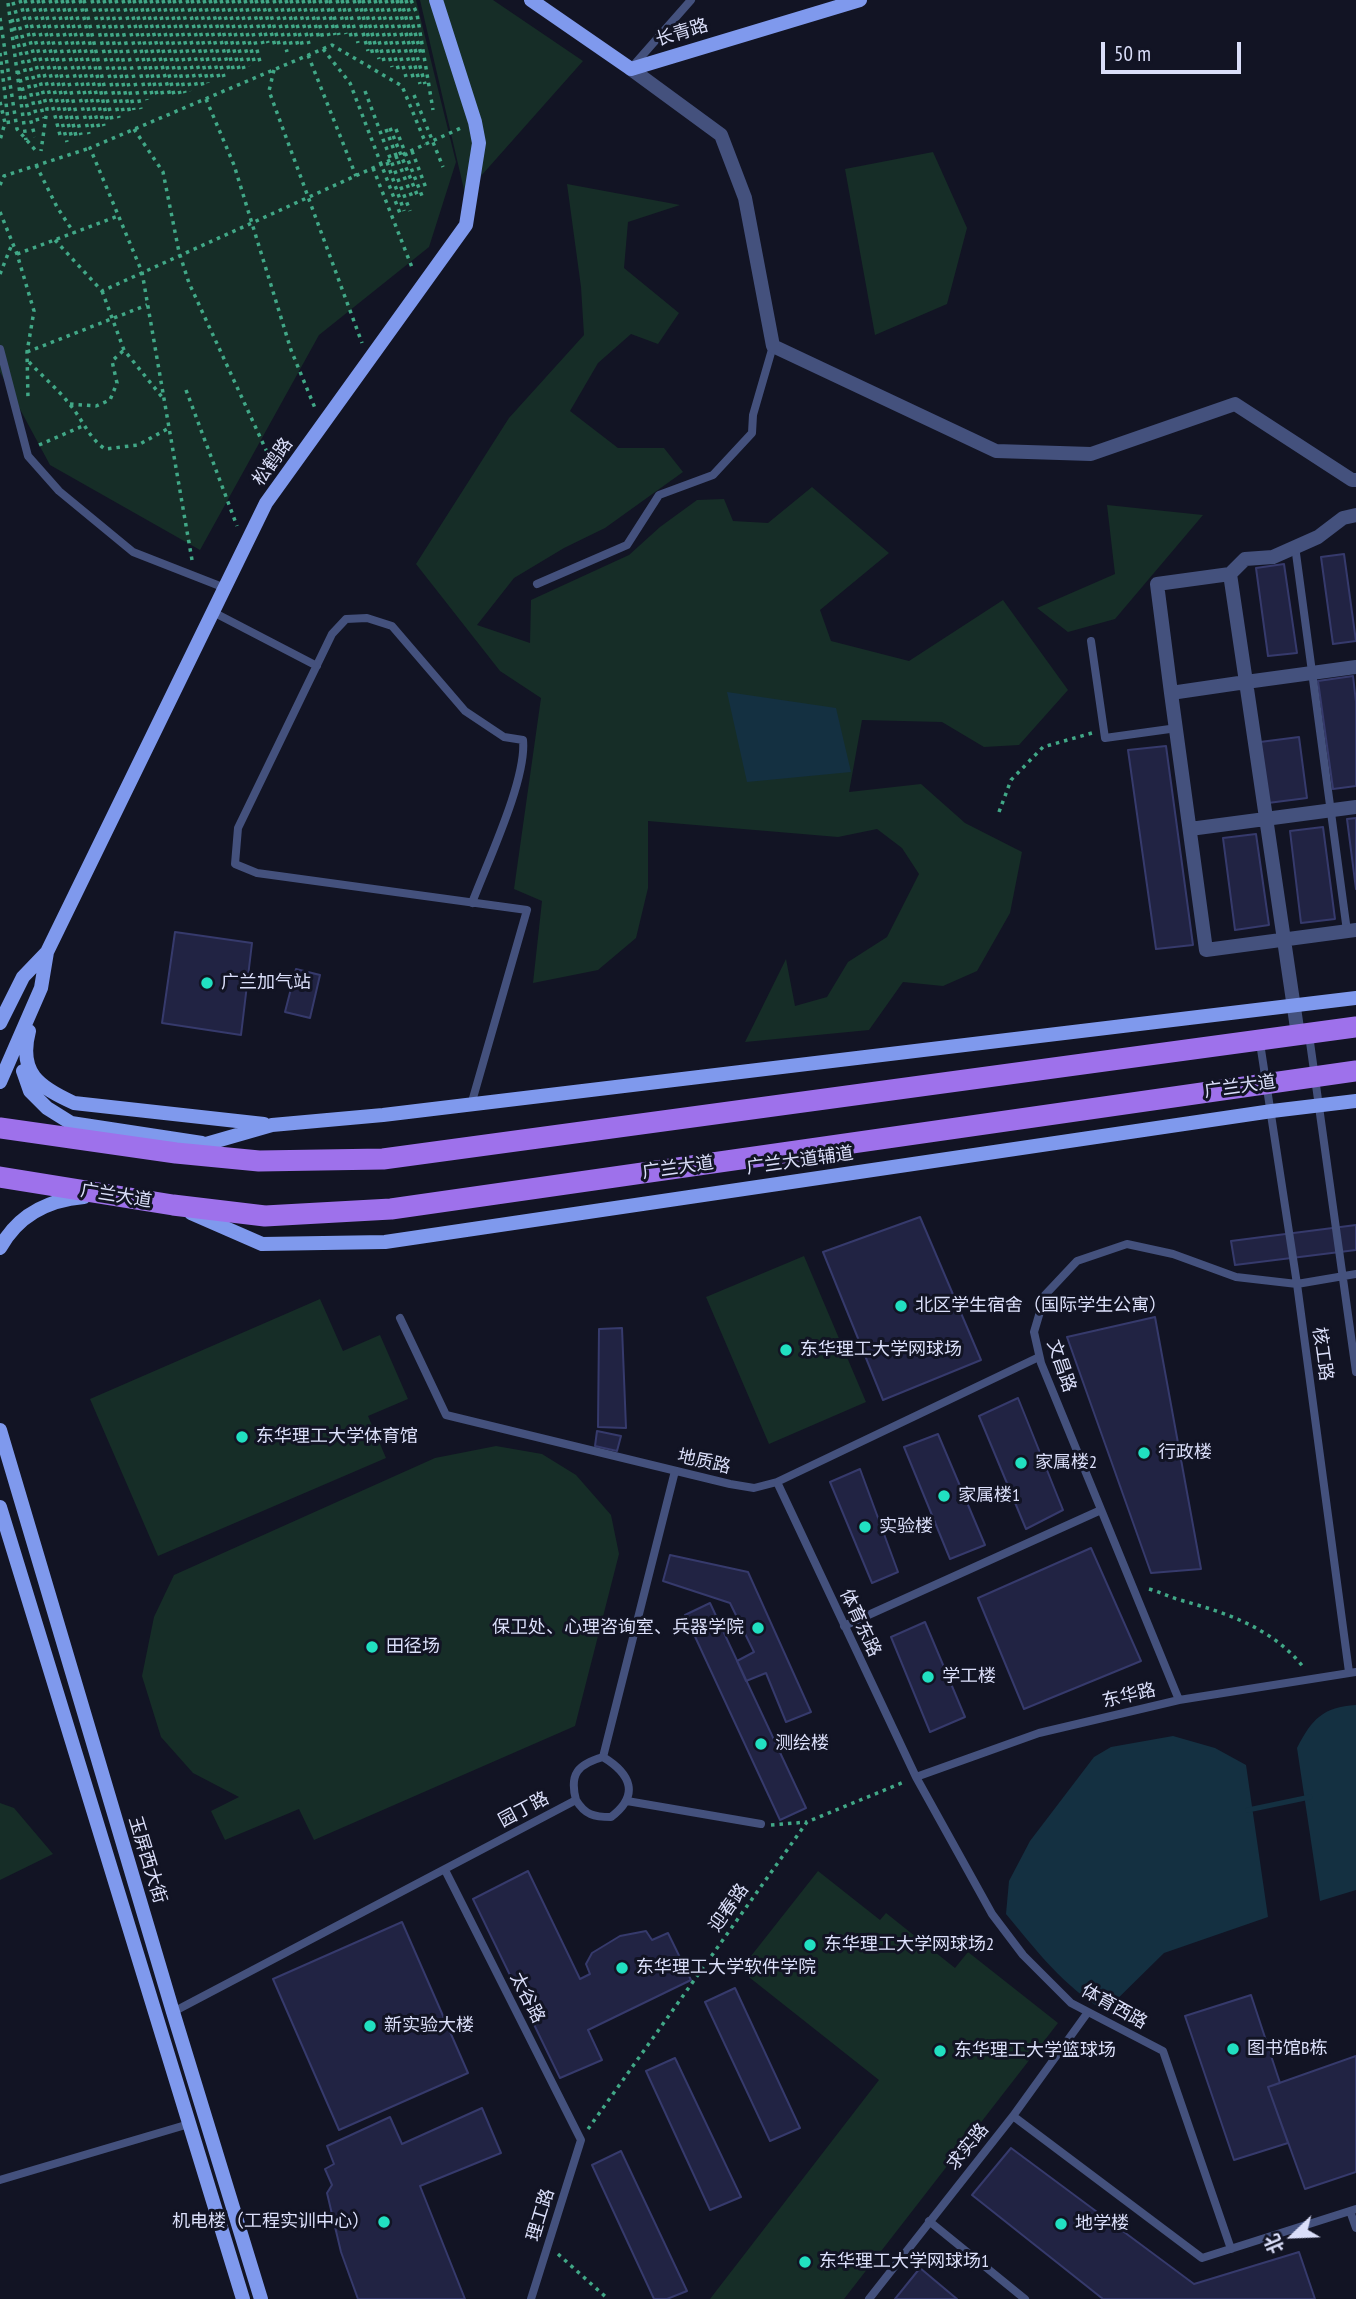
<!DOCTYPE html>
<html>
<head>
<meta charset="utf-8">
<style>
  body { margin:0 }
  #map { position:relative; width:1356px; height:2299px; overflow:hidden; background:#121424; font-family:"PT Sans Narrow","Noto Sans SC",sans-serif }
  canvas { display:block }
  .north { position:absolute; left:1258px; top:2201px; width:70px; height:70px; -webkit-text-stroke:5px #121424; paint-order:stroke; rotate:247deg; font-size:19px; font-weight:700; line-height:28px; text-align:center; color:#dbdffa }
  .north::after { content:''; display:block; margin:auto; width:24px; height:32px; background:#dbdffa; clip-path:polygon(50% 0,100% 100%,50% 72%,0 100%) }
  .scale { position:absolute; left:1101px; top:42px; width:140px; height:32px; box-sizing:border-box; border:4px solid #dbdffa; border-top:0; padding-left:9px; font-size:21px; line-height:24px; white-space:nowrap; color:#dbdffa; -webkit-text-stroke:5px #121424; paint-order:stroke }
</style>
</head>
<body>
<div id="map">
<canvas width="1356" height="2299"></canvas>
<div class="north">北</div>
<div class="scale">50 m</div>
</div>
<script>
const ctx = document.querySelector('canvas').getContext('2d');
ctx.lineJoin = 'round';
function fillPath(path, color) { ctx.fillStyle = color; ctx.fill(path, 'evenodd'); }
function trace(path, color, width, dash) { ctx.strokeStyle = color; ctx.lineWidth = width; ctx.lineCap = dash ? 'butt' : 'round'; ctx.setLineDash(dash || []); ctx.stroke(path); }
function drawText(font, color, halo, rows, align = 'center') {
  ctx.font = font + ' "PT Sans Narrow","Noto Sans SC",sans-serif'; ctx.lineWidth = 6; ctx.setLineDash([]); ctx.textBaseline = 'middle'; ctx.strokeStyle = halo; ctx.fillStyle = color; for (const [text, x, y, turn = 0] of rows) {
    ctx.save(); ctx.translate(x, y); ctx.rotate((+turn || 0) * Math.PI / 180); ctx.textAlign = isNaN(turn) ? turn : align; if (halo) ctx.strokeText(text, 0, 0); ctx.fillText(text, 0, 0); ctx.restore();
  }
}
fillPath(new Path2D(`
  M0,0H416L456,162L429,247L319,335L200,550L50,465L0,372Z
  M420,0H493L583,61L465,194Z
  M933,152L967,228L947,304L875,335L845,169Z
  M567,184L680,205L628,222L624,268L679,313L658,344L631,334L598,363L570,411L618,448H664L683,472L605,528L564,548L514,578L477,625L530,643L531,600L629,555L660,527L697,500L724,499L733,521L768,523L812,487L889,553L820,610L831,641L909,661L1003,600L1068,690L1019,745L984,747L942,722L862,720L849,792L921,784L965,823L1022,852L1010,913L977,971L943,986L903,982L869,1030L745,1042L786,959L795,1006L827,997L848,962L887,937L919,874L902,848L877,829L838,837L648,821V888L636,938L598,970L533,983L542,901L514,889L541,698L500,671L416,564L509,418L584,335L581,287Z
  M1107,505L1203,515L1115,619L1068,632L1037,608L1115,574Z
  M804,1256L866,1402L769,1444L706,1297Z
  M320,1299L343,1351L380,1335L408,1399L368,1416L386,1458L158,1556L90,1399Z
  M496,1446L542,1454L576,1475L611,1515L619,1554L575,1726L314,1840L299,1809L225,1840L211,1811L239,1797L193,1773L161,1737L142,1676L154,1617L174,1575L435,1458Z
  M0,1803L14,1808L53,1854L0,1880Z
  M818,1871L880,1920L886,1913L955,1968L968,1952L1058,2023L844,2299H710L879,2080L740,1970Z`), '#162d27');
fillPath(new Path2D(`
  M727,692L836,708L851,772L747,782Z
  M1356,1705V1890L1320,1901L1297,1748C1312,1719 1323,1707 1356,1705Z
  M1173,1736L1215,1748L1246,1765L1268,1917L1164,1953L1105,2011C1064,1987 1036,1950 1006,1914L1009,1881L1030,1841L1094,1757L1111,1747Z`), '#143041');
trace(new Path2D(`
  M1248,1810L1310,1797`), '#143041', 5);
const building = new Path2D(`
  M1344,554L1356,641L1333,644L1321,557Z
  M1284,564L1297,653L1268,656L1256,568Z
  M1353,676L1356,702V786L1333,789L1318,681Z
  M1299,737L1307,798L1268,803L1260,742Z
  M1166,746L1193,945L1156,949L1128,750Z
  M1356,818V889L1347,819Z
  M1323,827L1335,919L1301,923L1290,831Z
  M1256,834L1269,925L1235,930L1223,838Z
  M175,932L252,943L241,1035L162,1023Z
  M296,969L320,975L310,1018L285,1012Z
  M920,1217L981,1360L883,1400L823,1252Z
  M1356,1225V1250L1235,1265L1231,1241Z
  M1155,1317L1201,1569L1151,1573L1067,1337Z
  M622,1328L626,1428L598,1427L599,1329Z
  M1018,1398L1063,1510L1026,1529L979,1416Z
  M597,1431L621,1436L617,1451L595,1446Z
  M938,1434L985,1545L950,1559L904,1447Z
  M860,1469L898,1572L872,1583L830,1482Z
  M1091,1548L1141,1661L1024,1709L978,1598Z
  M670,1555L748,1572L811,1712L786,1722L766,1673L746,1681L737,1661L754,1652L730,1603L663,1581Z
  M710,1603L806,1808L780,1820L685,1615Z
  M925,1622L965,1717L930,1732L891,1637Z
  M528,1871L580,1979L590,1974L586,1964L592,1953L620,1936L646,1931L652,1940L668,1933L691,1980L588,2030L602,2060L560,2078L473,1899Z
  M402,1922L468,2073L339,2130L273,1979Z
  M735,1988L800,2128L770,2141L705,2002Z
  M1251,1995L1280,2083L1268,2087L1288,2143L1234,2160L1185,2016Z
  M1356,2056V2172L1305,2189L1268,2087Z
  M675,2058L741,2197L710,2210L646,2071Z
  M482,2108L501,2153L420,2186L465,2299H358L341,2252L327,2193L332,2185L325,2169L334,2164L327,2146L390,2117L402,2144Z
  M1011,2148L1194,2284L1299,2252L1315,2299H1103L972,2195Z
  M621,2151L687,2291L667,2299H654L592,2165Z
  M920,2268L957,2299H895Z`);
fillPath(building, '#212343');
trace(building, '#363a6c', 2);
trace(new Path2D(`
  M20,0L47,109L41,151
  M25,0L61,139
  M32,0L67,142
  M38,0L72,139
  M43,0L76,136
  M50,0L81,135
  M56,0L89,134
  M62,0L94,132
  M67,0L99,129
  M73,0L104,126
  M80,0L108,123
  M84,0L113,124
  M92,0L119,118
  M98,0L124,115
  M104,0L130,114
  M110,0L134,110
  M116,0L141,109
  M123,0L147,100
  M129,0L153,99
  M134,0L158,99
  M140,0L163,96
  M145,0L170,96
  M151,0L174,95
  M157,0L180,94
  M163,0L185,93
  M169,0L191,91
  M174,0L197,88
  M180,0L203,86
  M187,0L208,83
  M192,0L213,80
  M198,0L219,78
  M204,0L224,77
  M210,0L229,70
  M215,0L234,72
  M221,0L239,69
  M227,0L244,69
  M233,0L250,66
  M239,0L255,65
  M245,0L260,62
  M251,0L263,44
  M256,0L268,43
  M262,0L275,46
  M267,0L280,48
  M274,0L287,52
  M280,0L292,48
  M286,0L298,46
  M291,0L303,48
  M297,0L309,44
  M303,0L312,37
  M309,0L319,39
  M314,0L323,39
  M320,0L329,36
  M326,0L335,35
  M330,0L339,35
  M337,0L346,34
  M342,0L352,40
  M347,0L358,43
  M354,0L368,51
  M359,0L373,55
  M363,0L379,59
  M369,0L384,61
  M375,0L392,67
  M380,0L399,72
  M386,0L406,77
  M392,0L414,81
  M397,0L420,84
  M401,0L425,84
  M406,0L421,54
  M411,0L417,14L433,110
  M13,2L44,118
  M8,3L26,140
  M0,18L17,129L37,152
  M12,19L38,122
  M323,49L350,83L401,216
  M0,53L9,128
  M308,55L356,176
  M274,70L269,91L362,343
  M18,71L35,137
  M365,91L410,211
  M414,95L443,167
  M206,99L234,165L291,350L315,408
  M0,102L5,123L0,140
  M390,128L418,197
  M134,129L163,172L179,252L189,283L273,465
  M386,129L413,200
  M396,129L422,196
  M412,151L426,188
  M387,162L404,211
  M36,165L57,207L74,233
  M373,168L413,270
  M0,185L4,176L90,148
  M0,212L17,254L34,311L27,352L28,399
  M55,240L102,291L461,128
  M17,254L118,216
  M0,274L12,244
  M102,291L124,350L162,397
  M27,352L147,305
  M29,362C43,377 59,390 71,406C84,422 89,438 105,449L138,445L169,428
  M186,390L237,526
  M70,404L96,406L110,400L117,383L112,361L124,350
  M39,445L85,425
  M192,560L142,272L90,148L332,45L402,86L426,144
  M999,812L1011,780L1043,747L1092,733
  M1149,1589C1160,1592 1169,1597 1180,1600C1227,1613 1273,1628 1304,1668
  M771,1825L807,1822
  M588,2129L807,1822L904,1782
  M558,2254L608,2299`), '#41a887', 3.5, [3.5, 5]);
trace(new Path2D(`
  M633,66L691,0
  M0,349L28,456L59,491L133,552L225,588
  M1295,546L1347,931
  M537,584L627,545L659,495L713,475L752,433L753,415L773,346
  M213,612L317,666
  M1091,641L1105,738L1177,728
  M1309,1035L1356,1372
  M1260,1043L1297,1284L1349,1672
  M471,1105L527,910L257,873L235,864L238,828L332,634L346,619L367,618L392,626L465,711L504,737L523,740C527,779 487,863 472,903
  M400,1318L446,1415L730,1484L754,1488L777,1482L1039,1357
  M777,1482L916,1777L992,1914L1023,1955L1071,2003L1163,2051L1231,2249
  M844,1626L1101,1510
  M1179,1700L1041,1363L1034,1332L1045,1295L1077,1261L1127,1244L1173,1254L1236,1277L1297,1284L1356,1274
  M916,1777L1039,1733L1179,1700L1356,1672
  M576,1800C585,1815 594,1817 611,1817C640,1795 631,1774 603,1757
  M627,1801L761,1824
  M445,1870L581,2140L531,2299
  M173,2012L576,1800C569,1774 578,1764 603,1757L675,1471
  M1013,2116L1202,2258L1356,2209
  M0,2180L189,2124
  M1350,2211L1356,2228
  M929,2221L1025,2299
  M869,2299L1013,2116L1088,2012`), '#44517d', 8);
trace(new Path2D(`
  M631,69L721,135L745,198L773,346L996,451L1091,454L1235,404L1352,480H1356
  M1356,515L1343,518L1318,537L1273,557L1245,559L1230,574L1246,682L1171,693L1206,950L1356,930
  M1171,693L1157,584L1230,574
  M1190,829L1356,807
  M1298,1035L1246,682L1356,667`), '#44517d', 14);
trace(new Path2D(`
  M531,0L631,69L860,0
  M0,1023L23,977L47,952
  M29,1031C18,1073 39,1087 74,1103L264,1124
  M23,1071L30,1091L47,1108L71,1123L202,1143
  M0,1082L41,988L47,952L266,503L466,225L479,143L475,122L436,0
  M185,1150L272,1125L383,1115L1356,998
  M191,1213L262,1244L385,1242L1272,1111L1356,1101
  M0,1248C18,1215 48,1200 84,1197
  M0,1430L173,2012L261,2299
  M0,1507L243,2299`), '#7f99ed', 14);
trace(new Path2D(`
  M0,1128L176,1153L259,1161L383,1159L1356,1027
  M0,1177L173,1205L265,1216L391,1209L1356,1071`), '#9e71eb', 21);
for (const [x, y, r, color] of [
  [207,983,7,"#21e0c1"],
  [901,1306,7,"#21e0c1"],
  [786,1350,7,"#21e0c1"],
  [242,1437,7,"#21e0c1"],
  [1144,1453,7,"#21e0c1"],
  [1021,1463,7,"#21e0c1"],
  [944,1496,7,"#21e0c1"],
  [865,1527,7,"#21e0c1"],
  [758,1628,7,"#21e0c1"],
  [372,1647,7,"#21e0c1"],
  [928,1677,7,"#21e0c1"],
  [761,1744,7,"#21e0c1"],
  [810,1945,7,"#21e0c1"],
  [622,1968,7,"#21e0c1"],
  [370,2026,7,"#21e0c1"],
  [1233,2049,7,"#21e0c1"],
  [940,2051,7,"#21e0c1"],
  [384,2222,7,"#21e0c1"],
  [1061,2224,7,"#21e0c1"],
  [805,2262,7,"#21e0c1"]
]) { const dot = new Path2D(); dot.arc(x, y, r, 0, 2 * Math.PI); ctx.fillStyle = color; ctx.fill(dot); trace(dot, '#121424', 2.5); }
drawText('18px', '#dbdffa', '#121424', [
  ["长青路",682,33,-17],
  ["松鹤路",273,462,-54],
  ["广兰大道",1240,1087,-8],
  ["广兰大道辅道",800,1161,-8],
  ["广兰大道",678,1168,-8],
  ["广兰大道",116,1196,9],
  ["核工路",1322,1354,82],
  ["文昌路",1061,1366,71],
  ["地质路",704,1462,13],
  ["体育东路",860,1623,65],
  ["东华路",1129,1696,-13],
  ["园丁路",524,1810,-28],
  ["玉屏西大街",147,1860,73],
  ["迎春路",729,1908,-55],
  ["太谷路",527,1998,63],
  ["体育西路",1114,2007,29],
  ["求实路",968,2147,-51],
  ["理工路",541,2215,-73]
]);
drawText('18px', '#dbdffa', '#121424', [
  ["广兰加气站",221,983],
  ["北区学生宿舍（国际学生公寓）",915,1306],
  ["东华理工大学网球场",800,1350],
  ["东华理工大学体育馆",256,1437],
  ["行政楼",1158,1453],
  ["家属楼2",1035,1463],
  ["家属楼1",958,1496],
  ["实验楼",879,1527],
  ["保卫处、心理咨询室、兵器学院",744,1628,"right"],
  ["田径场",386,1647],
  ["学工楼",942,1677],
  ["测绘楼",775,1744],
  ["东华理工大学网球场2",824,1945],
  ["东华理工大学软件学院",636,1968],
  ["新实验大楼",384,2026],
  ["图书馆B栋",1247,2049],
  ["东华理工大学篮球场",954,2051],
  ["机电楼（工程实训中心）",370,2222,"right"],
  ["地学楼",1075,2224],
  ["东华理工大学网球场1",819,2262]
], 'left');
</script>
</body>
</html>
